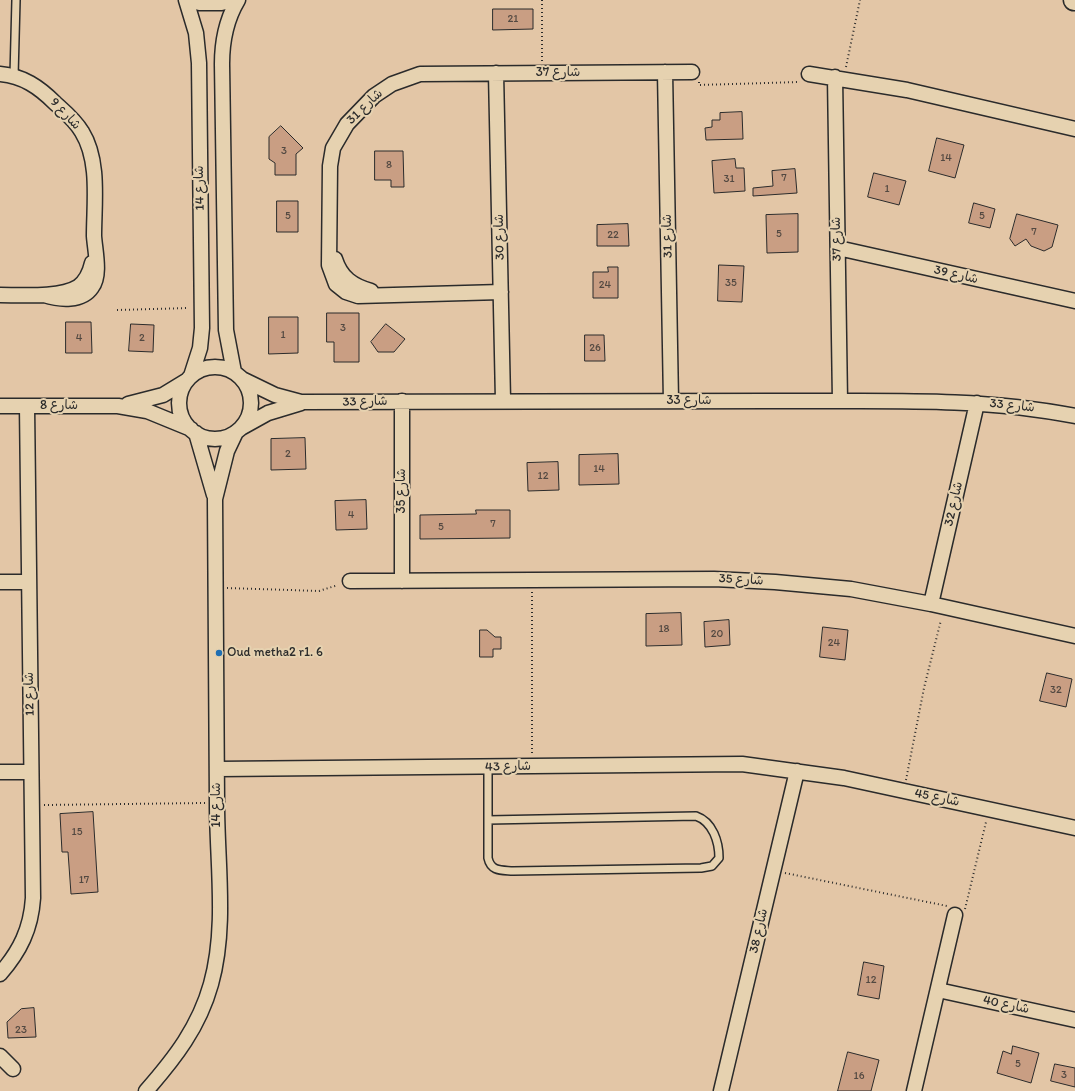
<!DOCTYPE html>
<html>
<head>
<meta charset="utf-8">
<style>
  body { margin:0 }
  canvas { display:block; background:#e3c6a6 }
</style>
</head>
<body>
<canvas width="1075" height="1091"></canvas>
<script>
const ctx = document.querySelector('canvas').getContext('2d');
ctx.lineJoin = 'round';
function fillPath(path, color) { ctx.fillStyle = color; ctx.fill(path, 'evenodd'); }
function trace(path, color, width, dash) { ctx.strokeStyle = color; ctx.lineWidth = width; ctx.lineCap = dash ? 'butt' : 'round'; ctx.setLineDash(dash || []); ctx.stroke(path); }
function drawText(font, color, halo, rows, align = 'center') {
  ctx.font = font + ' Itim,"Playpen Sans Arabic",sans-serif'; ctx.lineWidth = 4; ctx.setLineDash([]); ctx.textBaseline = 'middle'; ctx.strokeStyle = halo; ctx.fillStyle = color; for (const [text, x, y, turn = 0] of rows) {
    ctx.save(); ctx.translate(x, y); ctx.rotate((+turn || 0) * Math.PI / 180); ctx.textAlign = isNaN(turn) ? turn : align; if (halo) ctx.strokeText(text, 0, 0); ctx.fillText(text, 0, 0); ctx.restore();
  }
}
const building = new Path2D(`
  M493,9H533V29L493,30Z
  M742,112L743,139L706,140L705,128L712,127V120H720V113Z
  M281,126L303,148L296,154V175H275V163L269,159V137Z
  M937,138L964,145L955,178L929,171Z
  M375,151H403L404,187H391V180H375Z
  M735,159L736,168H744L745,191L714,193L712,161Z
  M795,169L797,193L753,196V188L773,186L772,171Z
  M874,173L906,181L899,205L868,197Z
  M277,201H298V232H277Z
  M974,203L995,209L990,228L969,223Z
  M798,214V252L767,253L766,215Z
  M1017,214L1058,225L1052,247L1044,251L1031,246L1026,239L1015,246L1010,239Z
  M628,224L629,246H597V225Z
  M719,265L744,266L742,302L718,301Z
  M608,267H618V298H593V272H608Z
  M327,313H359V362H334V342H327Z
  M269,317H298V353L269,354Z
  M66,322H91L92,353H66Z
  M131,324L154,325L153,352L129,351Z
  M386,324L405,339L394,352H378L371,342Z
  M585,335H604L605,361H585Z
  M305,438L306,469L271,470V439Z
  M618,454L619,484L579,485V455Z
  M558,462L559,490L528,491L527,463Z
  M366,500L367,529L336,530L335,501Z
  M476,510H510V538L420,539V515L476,514Z
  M681,613L682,645L646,646V614Z
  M729,620L730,645L705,647L704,622Z
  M823,627L848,630L845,660L820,657Z
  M480,630H487L495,637H501V649H493V657H480Z
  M1047,673L1072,679L1066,707L1040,701Z
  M93,812L98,892L71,894L68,852H62L60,814Z
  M864,962L884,966L879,999L858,995Z
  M34,1008L36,1037L8,1038L7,1022L21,1009Z
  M1013,1046L1039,1053L1031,1083L997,1073L1003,1051L1011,1054Z
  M848,1052L879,1060L871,1091H838Z
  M1055,1064L1075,1068V1087L1051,1081Z`);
fillPath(building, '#c99e83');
trace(building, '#2b2b2b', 1);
const lane = new Path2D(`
  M14,76L16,0
  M488,767V858C491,872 502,870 513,871L701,868L712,866L719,858C719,842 713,822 696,816L488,820`);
const street = new Path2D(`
  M186,0L196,33L199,63L202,328L200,348L191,376
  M665,72L671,401
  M496,73L503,400
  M0,74C23,76 39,87 55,103C65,112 75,120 82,132C100,161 94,203 94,236C95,251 101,275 92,287C82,302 60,300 44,295
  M809,74L907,90L1075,129
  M835,77L840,401
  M838,248L1075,301
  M335,259C341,278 353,286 371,291
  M501,292L358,296L346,292L336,284L329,265L330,166L333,148L347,124L374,96L392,84L420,74L692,72
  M0,295C20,295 61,298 78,287C86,281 90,272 92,263
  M179 403a36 36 0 1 1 72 0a36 36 0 1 1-72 0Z
  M234,372L226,330L222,64C222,42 226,20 238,0
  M242,379L275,395L301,402C457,401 613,401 768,401C871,402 974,396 1075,416
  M128,404L163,395L186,381
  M0,406H118L147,411L191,429
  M241,428L268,413L301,403
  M196,433L214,495
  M350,581L714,579L775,582L851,589L931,604L1075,636
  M402,581V401
  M0,582H29
  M931,604L977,403
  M218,769L742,764L844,778L1075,828
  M0,772H31
  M0,974C20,951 31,929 33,898L27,406
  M938,990L1075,1020
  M0,1056L13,1069
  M146,1091C175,1058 199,1027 211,984C227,927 217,863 217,804C216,702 216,601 215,499L227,451L236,432
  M721,1091L797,771
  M914,1091L955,915`);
const secondary = new Path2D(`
  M199,0H222
  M1074,0H1075`);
trace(lane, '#2b2b2b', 10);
trace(street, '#2b2b2b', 17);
trace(secondary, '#2b2b2b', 23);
trace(new Path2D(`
  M542,61V0
  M846,67L860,0
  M699,82V85L800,82
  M117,310L189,308
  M227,588L319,591L338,585
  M532,592V754
  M906,780L924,688L941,620
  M44,805L205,803
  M785,873L947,906
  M965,909L986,822`), '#2b2b2b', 2, [1, 3]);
trace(lane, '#e6d2b0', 7);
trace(street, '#e6d2b0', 14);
trace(secondary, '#e6d2b0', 20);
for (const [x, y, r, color] of [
  [219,653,4,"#1f6fb2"]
]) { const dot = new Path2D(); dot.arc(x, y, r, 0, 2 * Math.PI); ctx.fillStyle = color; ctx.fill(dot); trace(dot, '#e6d2b0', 1.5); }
drawText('11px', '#524841', null, [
  ["21",513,19],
  ["3",284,151],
  ["14",946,158],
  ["8",389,165],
  ["7",784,178],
  ["31",729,179],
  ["1",887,189],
  ["5",288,216],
  ["5",982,216],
  ["7",1034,232],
  ["5",779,234],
  ["22",613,235],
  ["35",731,283],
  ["24",605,285],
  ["3",343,328],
  ["1",283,335],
  ["4",79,338],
  ["2",142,338],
  ["26",595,348],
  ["2",288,454],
  ["14",599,469],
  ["12",543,476],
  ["4",351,515],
  ["7",493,524],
  ["5",441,527],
  ["18",664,629],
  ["20",717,634],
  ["24",834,643],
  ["32",1056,690],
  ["15",77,832],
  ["17",84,880],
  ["12",871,980],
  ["23",21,1030],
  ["5",1018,1064],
  ["3",1064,1075],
  ["16",859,1076]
]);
drawText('13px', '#2b2b2b', '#e6d2b0', [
  ["شارع 37",558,73],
  ["شارع 31",365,107,-44],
  ["شارع 9",65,114,47],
  ["شارع 14",200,188,-91],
  ["شارع 31",668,236,-91],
  ["شارع 30",500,237,-91],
  ["شارع 37",837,239,-91],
  ["شارع 39",956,275,13],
  ["شارع 33",689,401],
  ["شارع 33",365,402,-1],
  ["شارع 8",59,406],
  ["شارع 33",1012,406,6],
  ["شارع 35",402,491,-90],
  ["شارع 32",954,504,-77],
  ["شارع 35",741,580,3],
  ["شارع 12",30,694,-91],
  ["شارع 43",508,767,-1],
  ["شارع 45",937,798,12],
  ["شارع 14",217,805,-90],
  ["شارع 38",759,931,-77],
  ["شارع 40",1006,1005,12]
]);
drawText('13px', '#2b2b2b', '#e6d2b0', [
  ["Oud metha2 r1. 6",227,653]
], 'left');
</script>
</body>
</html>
